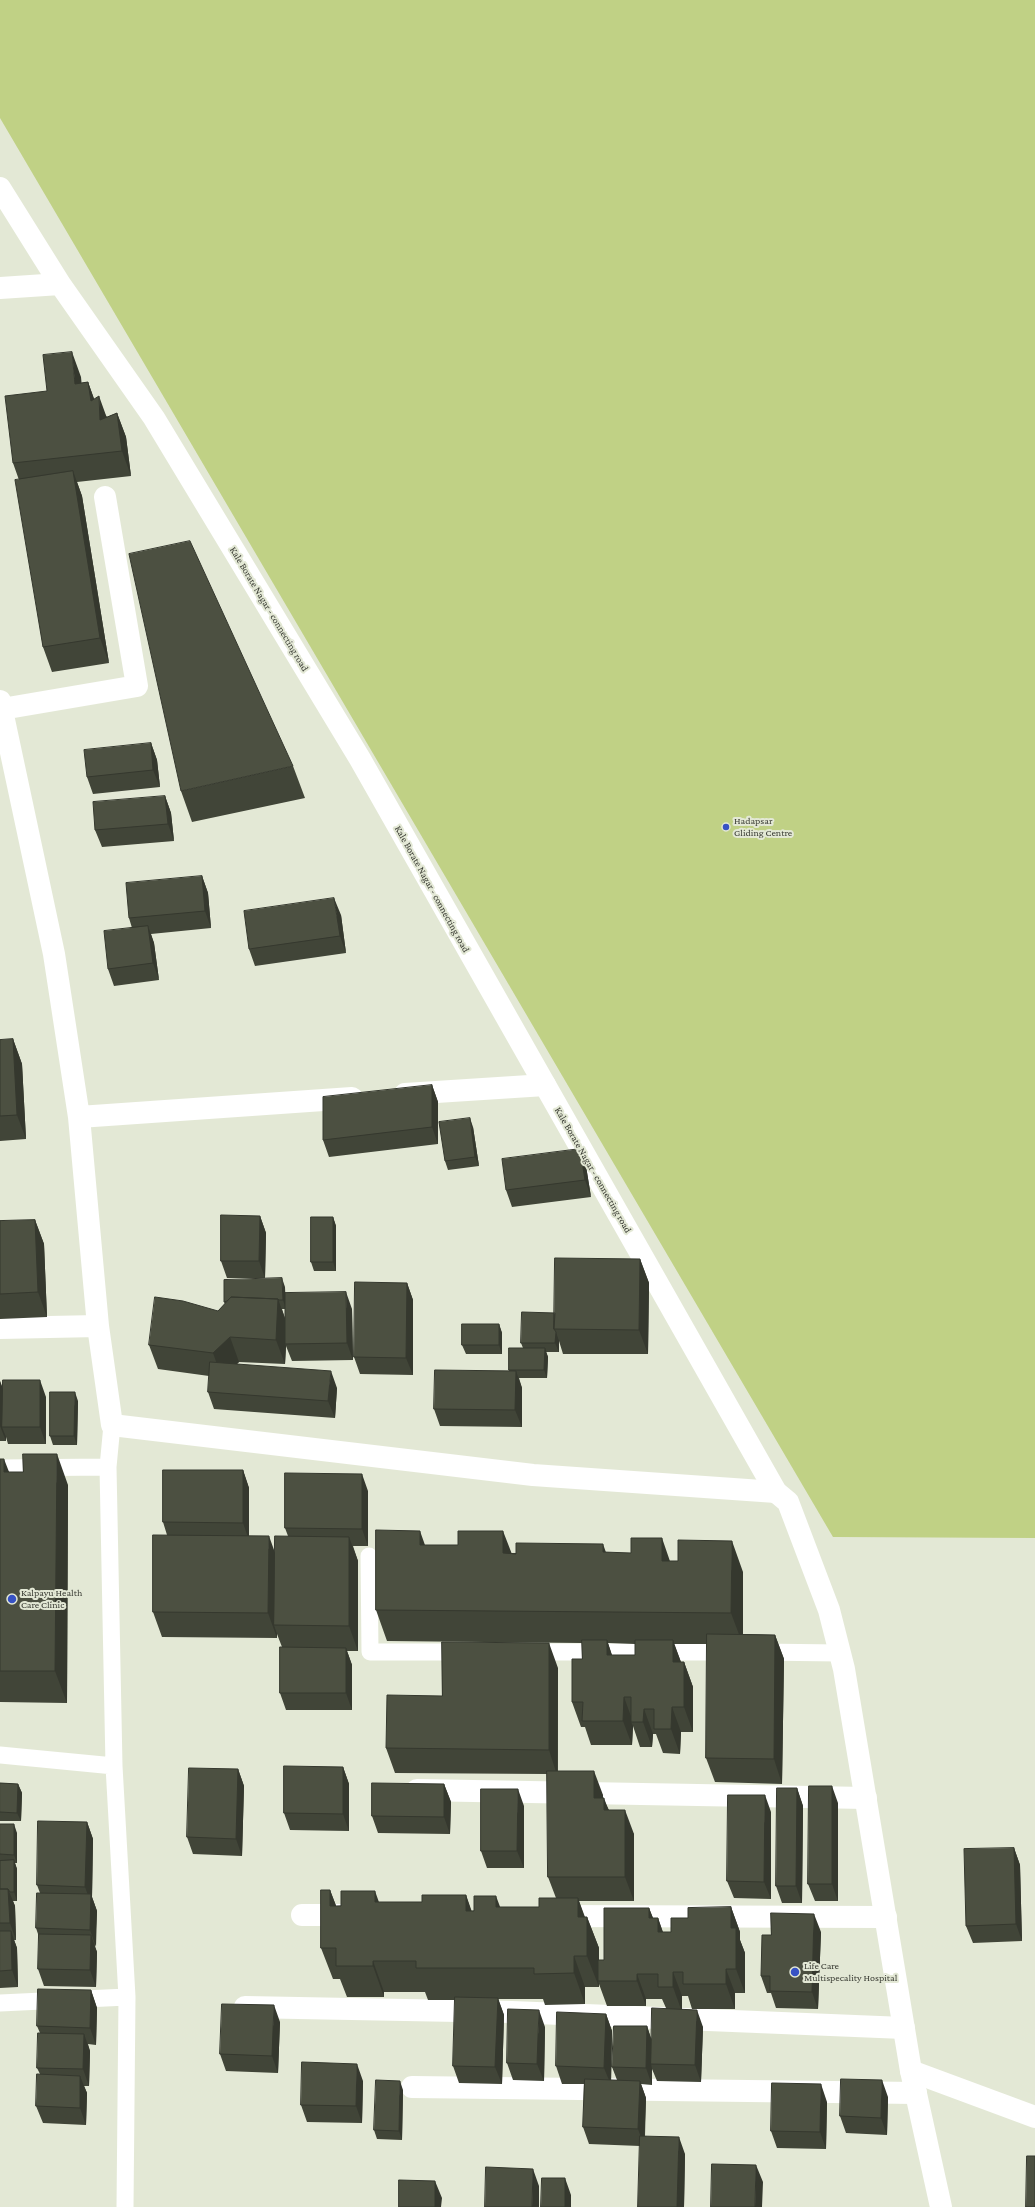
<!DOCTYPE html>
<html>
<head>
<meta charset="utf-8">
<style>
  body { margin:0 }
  canvas { display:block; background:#e3e8d5 }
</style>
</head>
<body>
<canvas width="1035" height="2207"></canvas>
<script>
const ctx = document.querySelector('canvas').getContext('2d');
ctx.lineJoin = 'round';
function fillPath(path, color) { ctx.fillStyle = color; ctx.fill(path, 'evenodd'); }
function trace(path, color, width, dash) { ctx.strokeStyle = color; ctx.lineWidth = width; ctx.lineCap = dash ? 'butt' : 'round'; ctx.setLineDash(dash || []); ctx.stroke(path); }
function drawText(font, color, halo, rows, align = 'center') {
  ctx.font = font + ' "Crimson Pro",serif'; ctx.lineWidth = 4; ctx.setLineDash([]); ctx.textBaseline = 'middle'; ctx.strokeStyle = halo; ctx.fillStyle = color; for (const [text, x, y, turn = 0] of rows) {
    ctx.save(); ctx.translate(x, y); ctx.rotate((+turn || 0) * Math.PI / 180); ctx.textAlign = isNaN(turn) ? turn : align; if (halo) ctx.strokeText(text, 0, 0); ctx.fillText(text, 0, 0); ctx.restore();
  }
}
fillPath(new Path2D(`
  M0,0H1035V1538L833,1537L0,118Z`), '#c0d185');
trace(new Path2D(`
  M112,1425L108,1467L114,1766L127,1997L125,2207
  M0,1468L108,1467
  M369,1556L370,1652H465
  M530,1652H729
  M758,1652L840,1653
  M0,1755L114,1766
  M0,2003L127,1997`), '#fff', 17);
trace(new Path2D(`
  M0,701L54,954L79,1117L98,1326L112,1425L533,1475L776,1492
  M2,709L137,686L105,497
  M405,1094L545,1085
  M79,1117L352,1098
  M0,1328L98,1326
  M417,1790L866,1798
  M302,1915H350
  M555,1916L886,1917
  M245,2007L512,2012L904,2028
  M911,2071L1035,2117
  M412,2087L916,2093`), '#fff', 22);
trace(new Path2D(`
  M0,188L60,284L154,418L360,759L776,1492L788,1502L829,1610L844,1669L911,2071L941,2207
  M0,288L60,284`), '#fff', 22);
fillPath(new Path2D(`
  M81,377V383L88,382L94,399L107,417L117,413L126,437L131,476L77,482L82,496L109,663L52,672L43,647L19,480L13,463L47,391Z
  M151,743L157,760L160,787L93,794L87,777Z
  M293,766L305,798L192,822L181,791Z
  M165,796L171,813L174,841L102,847L95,830Z
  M202,876L208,893L211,928L151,934L154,943L159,980L114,986L108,969L132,928L129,918Z
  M341,915L346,953L255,966L249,949Z
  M13,1039L22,1064L26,1139L0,1141V1040Z
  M432,1085L438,1102V1144L329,1157L323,1140Z
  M473,1127L479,1166L448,1170L445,1161Z
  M586,1166L591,1197L512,1207L506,1190Z
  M260,1216L266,1233L265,1278H227L221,1261Z
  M333,1217L336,1226V1271H314L311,1262Z
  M35,1220L44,1244L47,1317L0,1319V1221Z
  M640,1259L649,1283L648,1354H563L559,1341V1352H546L548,1357L547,1378H519L522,1388V1427L440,1426L434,1409L509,1371V1370L523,1348L521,1343L555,1313Z
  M407,1283L413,1300V1375L360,1374L354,1357Z
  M285,1287V1293L352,1309L353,1360L292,1361L286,1346L285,1364L239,1362L237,1364L337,1388L335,1418L214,1409L208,1392L209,1376L158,1369L149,1345L218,1311L225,1304L224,1302ZM282,1309H285V1318Z
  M499,1324L502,1333V1354H466L462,1345Z
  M0,1381L2,1388L46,1397V1444H8L6,1437V1441H0Z
  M78,1401L77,1445H53L50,1436Z
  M0,1459L9,1472L68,1485L67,1703L0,1702Z
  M243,1470L249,1488V1536L275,1553L288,1536L285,1528L368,1491V1546H353L358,1561V1651H347L352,1665V1710H286L280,1693L282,1647L277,1634V1638L162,1637L153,1612L167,1535L163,1522Z
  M425,1545L511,1553L606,1552L743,1572V1634L775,1635L784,1659L782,1784L715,1782L706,1758L707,1644H674L681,1662H684L693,1687V1732H681L680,1754L663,1753L656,1734H653L652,1747H640L633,1726L632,1745H591L585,1727H581L572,1702L582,1659V1643L387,1641L376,1610ZM608,1643L635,1644V1655H612Z
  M558,1668V1771L603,1795V1798L609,1810L634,1834V1901H579L585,1917H587L599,1948V1960H604L649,1908L653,1918H658L663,1932H671L688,1918L731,1907L740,1932V1940L745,1953V1993H735V2009H692L688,1996H682V2009L703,2027L701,2082L657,2081L652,2069V2085L641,2084L646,2098L645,2136L685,2154L684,2207H638L640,2146L589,2144L583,2127L584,2084H562L556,2066L606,2014L612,2031L611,2080H617L612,2067L647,2026L651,2039L666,2008L662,1999H646V2006H607L599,1984V1987H585V2004L545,2005L543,1999H498L504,2015L502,2084L459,2083L453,2066L455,2000H428L425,1992H384V1997H347L340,1979H333L321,1948L330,1890L336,1906L379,1902H422L466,1895L471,1911L500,1907H539L556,1898L548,1877L547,1774L395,1773L386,1748L442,1696Z
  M343,1767L349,1784V1831L290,1830L284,1813Z
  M238,1769L244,1786L242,1856L193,1854L187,1837Z
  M0,1783L18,1784L22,1793L21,1821H0Z
  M444,1784L451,1802L450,1834L378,1833L372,1816Z
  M797,1788L803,1806L802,1903H782L776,1886Z
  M838,1803V1901H815L808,1884Z
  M524,1806V1868H487L481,1851Z
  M771,1812V1899L734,1898L727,1881Z
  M87,1822L93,1839L92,1897L97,1911L95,1947L97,1952L96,1987L44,1986L38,1969L39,1937L36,1928L40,1893L37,1885Z
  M0,1824L17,1833V1863H15L17,1869V1901H13L15,1906L16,1940H14L17,1948L18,1987L0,1988Z
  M1014,1848L1020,1865L1022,1941L973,1943L966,1926Z
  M821,1932L818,2009L776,2008L771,1993H767L761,1976L771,1935Z
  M91,1990L97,2008L96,2045L88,2044L90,2051L89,2086H84L87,2093L86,2125L43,2123L36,2106L40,2074L37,2068L40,2033L37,2026Z
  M280,2022L278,2073L226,2071L220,2054Z
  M545,2027L544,2081L513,2080L507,2063Z
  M363,2081L362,2123L307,2122L301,2105Z
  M403,2090L402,2140L377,2139L374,2130Z
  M888,2097L887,2135L846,2133L840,2116Z
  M827,2102L826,2149L777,2148L771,2131Z`), '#414538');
fillPath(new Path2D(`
  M72,352L81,377L84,409L75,384Z
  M88,382L97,407L91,401Z
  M99,396L108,421L100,420Z
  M117,413L126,437L131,476L122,451Z
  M73,471L82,496L109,663L100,638Z
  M151,743L157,760L160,787L153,770Z
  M165,796L171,813L174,841L168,824Z
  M202,876L208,893L211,928L205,911Z
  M334,898L341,915L346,953L340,936Z
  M148,926L154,943L159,980L153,963Z
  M13,1039L22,1064L26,1139L17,1115Z
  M432,1085L438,1102V1144L432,1127Z
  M470,1118L473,1127L479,1166L475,1157Z
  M580,1149L586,1166L591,1197L585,1180Z
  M260,1216L266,1233L265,1278L259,1261Z
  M333,1217L336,1226V1271L333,1262Z
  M35,1220L44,1244L47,1317L38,1292Z
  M640,1259L649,1283L648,1354L639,1330Z
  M282,1278L285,1287L286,1309L283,1300Z
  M407,1283L413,1300V1375L406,1358Z
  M346,1292L352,1309L353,1360L347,1343Z
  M278,1299L287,1324L285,1344L286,1346L285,1364L276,1340Z
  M499,1324L502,1333V1354L499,1345Z
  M556,1332L559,1341V1352L555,1343Z
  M230,1337L239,1362L222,1378L213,1353Z
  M545,1348L548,1357L547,1378L544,1370Z
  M331,1371L337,1388L335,1418L328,1401Z
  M516,1371L522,1388V1427L515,1410Z
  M40,1380L46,1397V1444L40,1427Z
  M0,1381L6,1396L2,1427L6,1437V1441L0,1426Z
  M75,1392L78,1401L77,1445L74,1436Z
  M57,1454L68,1485L67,1703L55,1671Z
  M4,1459L16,1490L4,1472Z
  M243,1470L249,1488V1540L243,1523Z
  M362,1474L368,1491V1546L362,1529Z
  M420,1531L431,1562L420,1545Z
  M503,1531L515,1562L503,1553Z
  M269,1536L278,1561L274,1625L277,1634V1638L268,1613Z
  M349,1537L358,1561V1651L349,1626Z
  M662,1538L673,1570L662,1561Z
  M732,1541L743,1572V1645L731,1613Z
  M603,1544L614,1575L603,1552Z
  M775,1635L784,1659L782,1784L774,1759Z
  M607,1640L615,1665L607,1655Z
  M673,1640L682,1665L673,1662Z
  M549,1643L558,1668L557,1775L549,1750Z
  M346,1648L352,1665V1710L346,1693Z
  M684,1662L693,1687V1732L684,1707Z
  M624,1697L633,1722H631L633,1726L632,1745L623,1721Z
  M672,1707L681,1732L680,1754L671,1729Z
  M644,1709L653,1734L652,1747L643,1722Z
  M343,1767L349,1784V1831L343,1814Z
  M238,1769L244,1786L242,1856L236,1839Z
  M594,1771L603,1795V1822L594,1798Z
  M18,1784L22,1793L21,1821L17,1813Z
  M444,1784L451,1802L450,1834L444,1817Z
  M832,1786L838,1803V1901L832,1884Z
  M797,1788L803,1806L802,1903L796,1886Z
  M518,1789L524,1806V1868L517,1851Z
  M765,1795L771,1812V1899L764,1882Z
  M604,1798L613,1822L604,1810Z
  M625,1810L634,1834V1901L625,1877Z
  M87,1822L93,1839L92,1897L97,1911L96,1947L90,1930V1901L85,1887Z
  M14,1824L17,1833V1863L14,1855Z
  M1014,1848L1020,1865L1022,1941L1016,1924Z
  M14,1860L17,1869V1901L14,1892Z
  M8,1889L15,1906L16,1940L10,1923Z
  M330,1890L342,1921L330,1906Z
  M375,1891L386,1922L375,1902Z
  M466,1895L477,1926L466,1911Z
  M496,1896L508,1928L496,1907Z
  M578,1898L587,1925V1917L599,1948V1981H598L599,1984V1987L587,1956L578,1917Z
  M731,1907L740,1932V1940L745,1953V1993L736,1969L731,1928Z
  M649,1908L658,1931V1918L666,1942V1957L649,1918Z
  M814,1914L821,1932L818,2009L812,1992Z
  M11,1931L17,1948L18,1987L12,1970Z
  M91,1935L97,1952L96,1987L90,1970Z
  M574,1956L585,1987V2004L574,1973Z
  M373,1961L384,1992V1997L373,1966Z
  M726,1969L735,1993V2009L726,1984Z
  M673,1972L682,1996V2012L673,1987Z
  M637,1974L646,1999V2006L637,1981Z
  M91,1990L97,2008L96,2045L90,2028Z
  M498,1998L504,2015L502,2084L495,2067Z
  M274,2005L280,2022L278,2073L272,2056Z
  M539,2010L545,2027L544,2081L537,2064Z
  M697,2010L703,2027L701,2082L695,2065Z
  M606,2014L612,2031L611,2085L604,2068Z
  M647,2026L653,2044L651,2064L652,2069V2085L646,2068Z
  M84,2034L90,2051L89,2086L83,2069Z
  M357,2064L363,2081L362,2123L356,2106Z
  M80,2076L87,2093L86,2125L80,2108Z
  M882,2080L888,2097L887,2135L881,2118Z
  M400,2081L403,2090L402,2140L399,2131Z
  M640,2081L646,2098L644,2146L638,2129Z
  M821,2084L827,2102L826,2149L820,2132Z
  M679,2137L685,2154L684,2207H677Z
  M756,2165L763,2182L762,2207H755Z
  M533,2169L539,2186V2207H532Z
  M565,2178L571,2195V2207H565Z
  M435,2181L442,2198L441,2207H435Z`), '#35382e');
const building = new Path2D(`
  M72,352L75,384L88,382L91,401L99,396L100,420L117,413L122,451L13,463L5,396L47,391L43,355Z
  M73,471L100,638L43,647L15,480Z
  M190,541L293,766L181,791L129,554Z
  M151,743L153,770L87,777L84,750Z
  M165,796L168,824L95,830L93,802Z
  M202,876L205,911L129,918L126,883Z
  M334,898L340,936L249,949L244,911Z
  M148,926L153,963L108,969L104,931Z
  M13,1039L17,1115L0,1116V1040Z
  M432,1085V1127L323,1140V1097Z
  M470,1118L475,1157L445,1161L439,1122Z
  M580,1149L585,1180L506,1190L502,1159Z
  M221,1215L260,1216L259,1261H221Z
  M311,1217H333V1262H311Z
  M35,1220L38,1292L0,1294V1221Z
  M555,1258L640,1259L639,1330L554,1329Z
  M282,1278L283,1300H279L278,1299L231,1297L227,1301L224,1302V1280Z
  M355,1282L407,1283L406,1358L354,1357Z
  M346,1292L347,1343L285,1344V1293Z
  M155,1297L183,1301L218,1311L231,1297L278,1299L276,1340L230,1337L213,1353L149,1345Z
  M522,1312L555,1313L554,1329L556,1332L555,1343H521Z
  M462,1324H499V1345H462Z
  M509,1348H545L544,1370H509Z
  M210,1362L331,1371L328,1401L208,1392Z
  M435,1370L516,1371L515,1410L434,1409Z
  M3,1380H40V1427H2Z
  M50,1392H75L74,1436H50Z
  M23,1454H57L55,1671H0V1459H4V1472H23Z
  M163,1470H243V1523L163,1522Z
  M285,1473L362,1474V1529L285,1528Z
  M376,1530L420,1531V1545H458V1531H503V1553L516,1554V1543L603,1544V1552L631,1553V1538H662V1561H678V1540L732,1541L731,1613L376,1610Z
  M153,1535L269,1536L268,1613L153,1612Z
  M275,1536L349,1537V1626L274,1625Z
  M707,1634L775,1635L774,1759L706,1758Z
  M582,1640H607V1655H635V1640H673V1662H684V1707H672L671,1729H654V1709H644L643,1722H631V1697H624L623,1721H582L583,1702H572V1659H582Z
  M442,1642L549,1643V1750L386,1748L387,1695L442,1696Z
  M280,1647L346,1648V1693H280Z
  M284,1766L343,1767V1814L284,1813Z
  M189,1768L238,1769L236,1839L187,1837Z
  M547,1771H594V1798H604V1810H625V1877H548Z
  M0,1783L18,1784L17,1813L0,1812Z
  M372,1783L444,1784V1817L372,1816Z
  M809,1786H832V1884H808Z
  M777,1788H797L796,1886H776Z
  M481,1789H518L517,1851H481Z
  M728,1795H765L764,1882L727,1881Z
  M38,1821L87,1822L85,1887L37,1885Z
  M0,1824H14V1855L0,1854Z
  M1014,1848L1016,1924L966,1926L964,1849Z
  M14,1860V1892H10L8,1889H0V1861Z
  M0,1889H8L10,1923H0Z
  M321,1890H330V1906H341V1891H375V1902H422V1895H466V1911H474V1896H496V1907H539V1898H578V1917H587V1956H574V1973L534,1974V1968H416V1961H373V1966H336V1948H321Z
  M37,1893L91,1894L90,1930L36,1928Z
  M731,1907V1928H736V1969H726V1984H683V1972H673V1987H658V1974H637V1981H598V1960H604V1908H649V1918H658V1932H671V1918H688V1908Z
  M771,1913L814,1914L812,1992L770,1991V1976H761L762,1935H771Z
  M0,1931H11L12,1970L0,1971Z
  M39,1934L91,1935L90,1970L38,1969Z
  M38,1989L91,1990L90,2028L37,2026Z
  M455,1997L498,1998L495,2067L453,2066Z
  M222,2004L274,2005L272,2056L220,2054Z
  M652,2008L697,2010L695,2065L651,2064Z
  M508,2009L539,2010L537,2064L507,2063Z
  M557,2012L606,2014L604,2068L556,2066Z
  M614,2026H647L646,2068L612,2067Z
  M38,2033L84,2034L83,2069L37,2068Z
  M302,2062L357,2064L356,2106L301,2105Z
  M37,2074L80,2076V2108L36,2106Z
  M585,2079L640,2081L638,2129L583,2127Z
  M841,2079L882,2080L881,2118L840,2116Z
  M376,2080L400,2081L399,2131L374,2130Z
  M772,2083L821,2084L820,2132L771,2131Z
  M640,2136L679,2137L677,2207H638Z
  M1027,2156H1035V2207H1026Z
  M712,2164L756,2165L755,2207H711Z
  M486,2167L533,2169L532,2207H485Z
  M542,2178H565V2207H541Z
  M399,2180L435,2181V2207H399Z`);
fillPath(building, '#4c5041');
trace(building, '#35382e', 1);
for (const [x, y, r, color] of [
  [726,827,4,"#3752c4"],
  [12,1599,5,"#3752c4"],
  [795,1972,5,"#3752c4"]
]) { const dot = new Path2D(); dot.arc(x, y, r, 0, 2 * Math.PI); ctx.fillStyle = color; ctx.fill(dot); trace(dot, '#e3e8d5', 1.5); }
drawText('10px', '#3b3d35', '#e3e8d5', [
  ["Kale Borate Nagar - connecting road",269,609,59],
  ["Kale Borate Nagar - connecting road",432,889,61],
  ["Kale Borate Nagar - connecting road",593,1170,60]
]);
drawText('10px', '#3b3d35', '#e3e8d5', [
  ["Hadapsar",734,821],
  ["Gliding Centre",734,833],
  ["Kalpayu Health",21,1593],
  ["Care Clinic",21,1605],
  ["Life Care",804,1966],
  ["Multispecality Hospital",804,1978]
], 'left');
</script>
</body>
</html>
